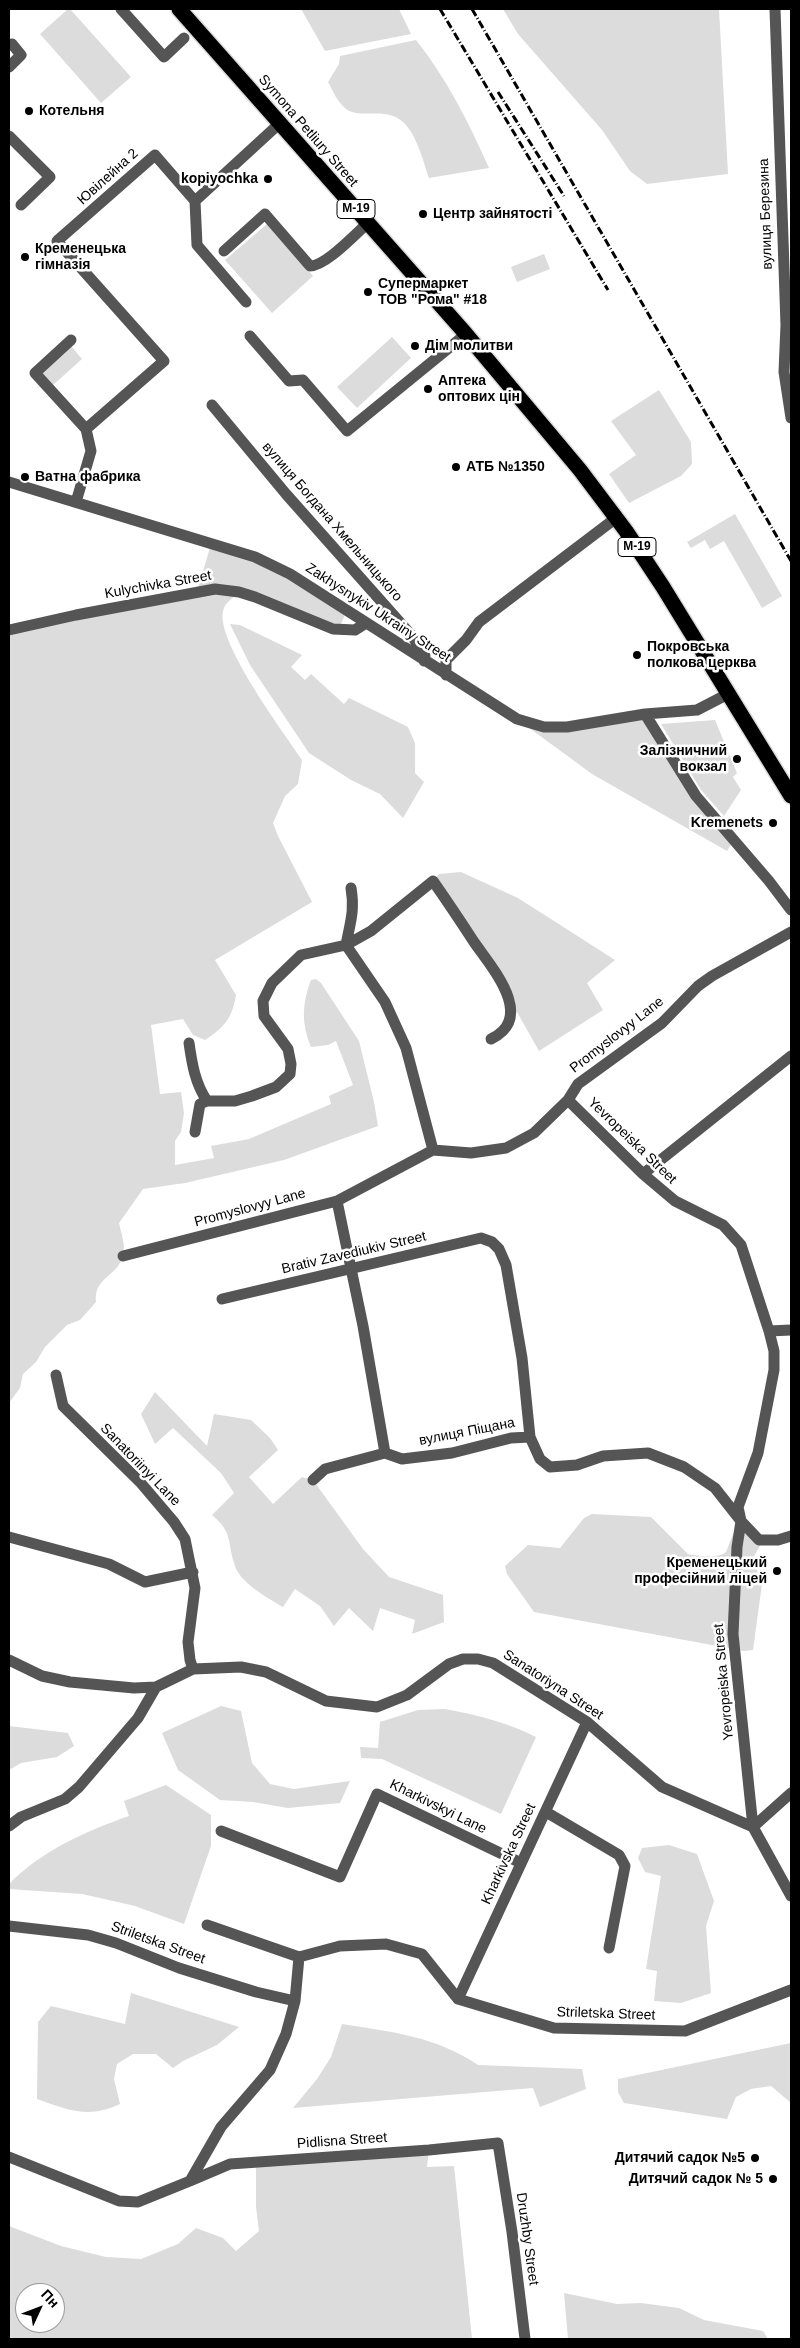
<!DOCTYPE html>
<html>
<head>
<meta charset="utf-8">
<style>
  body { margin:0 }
  #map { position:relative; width:800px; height:2348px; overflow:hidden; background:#fff; font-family:Helvetica,sans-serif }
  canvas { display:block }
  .frame { position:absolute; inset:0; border:10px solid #000; pointer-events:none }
  .north { position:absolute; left:15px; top:2283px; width:50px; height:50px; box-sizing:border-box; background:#fff; border:1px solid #999; border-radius:50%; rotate:47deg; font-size:14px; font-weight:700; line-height:20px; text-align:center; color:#000 }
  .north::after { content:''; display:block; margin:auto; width:18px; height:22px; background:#000; clip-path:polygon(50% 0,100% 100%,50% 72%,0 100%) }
</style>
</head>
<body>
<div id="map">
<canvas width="800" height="2348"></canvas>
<div class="frame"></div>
<div class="north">Пн</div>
</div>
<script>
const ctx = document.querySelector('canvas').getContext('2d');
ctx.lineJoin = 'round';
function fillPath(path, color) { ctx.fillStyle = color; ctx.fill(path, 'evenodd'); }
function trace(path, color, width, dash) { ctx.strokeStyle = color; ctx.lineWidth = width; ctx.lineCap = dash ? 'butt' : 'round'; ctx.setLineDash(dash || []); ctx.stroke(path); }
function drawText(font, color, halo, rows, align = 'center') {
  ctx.font = font + ' Helvetica,sans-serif'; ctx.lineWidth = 5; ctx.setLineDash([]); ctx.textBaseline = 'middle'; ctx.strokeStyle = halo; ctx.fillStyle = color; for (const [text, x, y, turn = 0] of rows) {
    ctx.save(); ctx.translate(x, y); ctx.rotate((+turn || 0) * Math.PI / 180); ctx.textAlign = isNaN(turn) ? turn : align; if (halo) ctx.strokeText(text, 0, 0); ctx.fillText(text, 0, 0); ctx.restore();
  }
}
fillPath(new Path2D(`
  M68,9H70L131,77L101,103L40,34Z
  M301,9H399L411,34L325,51Z
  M503,9H719L728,174L647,184L630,171L602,130L518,34Z
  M416,40C447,79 469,123 489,168L429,178C423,161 417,135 403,122C383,104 356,123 342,105C336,99 332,89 328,82L339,64L340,56Z
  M267,224L313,276L272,313L225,260Z
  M544,254L550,269L517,282L511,267Z
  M392,337L411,358L357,408L337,387Z
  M71,346L82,359L53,385L42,373Z
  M659,390L691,442L692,464L681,476L629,503L609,474L636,455L611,421Z
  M735,514L782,596L762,608L724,541L710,549L705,540L691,548L687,542Z
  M211,544L255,557L347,610L341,624L333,629L237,593C234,597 226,603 224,608C211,636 285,734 302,760L298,784L285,796L273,823L278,836L312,902L215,960L236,995C232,1018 225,1027 205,1040L193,1035L183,1019L151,1025L160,1094L181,1092L184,1113L181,1132L175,1141V1165L214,1158L211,1146L249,1139L331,1104L329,1096L353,1085L336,1041L328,1045L311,1047C301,1024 302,1003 311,980L316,979L321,983L359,1041L374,1102L378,1126L284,1160L185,1183L143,1189L119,1223C121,1233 126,1245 123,1255C119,1276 93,1277 96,1302L80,1320L67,1325L45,1347L36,1362L23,1374L20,1388L9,1403V630L197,592Z
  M230,624L240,625L302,655L291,667L305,680L311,674L344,704L349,698L408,727L415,743V773L424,782L403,818L380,794L351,780L309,753L250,665Z
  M645,714L696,796L734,840L727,851L592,774L517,719L544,727Z
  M715,720L737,773L733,777L741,790L724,816L701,790L661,724Z
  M461,872L518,898L615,960L587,983L603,1010L539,1051L508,996L433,881L439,874Z
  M155,1392L207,1446L214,1414L251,1420L270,1438L278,1450L249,1477L273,1504L302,1477L313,1480L363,1549L389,1577L443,1595L444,1622L412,1634L415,1620L380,1608L373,1631L349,1608L334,1626L320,1606L295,1589L283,1607C268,1598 238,1582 234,1563C227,1540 233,1533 212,1515L234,1493L221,1473L173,1428L155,1444L141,1414Z
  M592,1514L651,1517L688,1554C698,1556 718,1559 726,1552L739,1519L761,1544L753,1558L762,1584L753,1650L744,1651L534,1612L507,1574L505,1566L528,1545L560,1548L584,1518Z
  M221,1706L241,1711L252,1763L270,1784L294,1789L350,1781L340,1803L288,1808L253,1802L220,1800L178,1770L162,1733Z
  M445,1709C477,1715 507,1722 536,1737L501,1814L382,1759L361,1758L360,1747L378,1748L380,1722L418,1710Z
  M9,1726L68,1733L74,1746L57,1757L21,1763L9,1770Z
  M166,1785L211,1815V1846L184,1924L135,1906L82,1894L9,1889V1884C41,1851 86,1831 129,1816L124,1801Z
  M669,1845L697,1854L714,1901L706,1926L711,1993L681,2003L654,2001L657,1971L646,1969L661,1876L645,1872L638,1858L642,1848Z
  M131,1993L239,2027L217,2045L183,2061L173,2068L156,2054H133L117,2064L114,2079L120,2104C88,2119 68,2110 37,2099L38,2022L51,2006L125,2024Z
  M342,2024C392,2032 435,2036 478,2065L582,2069L586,2089L540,2107L533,2088L293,2108L317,2079L331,2057Z
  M791,2043V2103L771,2086L751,2089L736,2097L727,2119L624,2103L618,2092V2079Z
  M429,2150L427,2167L454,2166L472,2339H9V2226L61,2246L106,2257L141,2259L178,2244L196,2228L223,2238L236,2251L259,2231L256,2207V2164ZM25,2293H55V2323H25Z
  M564,2293L617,2304L641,2303L679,2308L704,2320L763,2331L768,2339H568Z`), '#dcdcdc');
const highway = new Path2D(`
  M179,9L466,334L580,470L626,531L663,587L791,796`);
trace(highway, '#dbdbdb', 18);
trace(new Path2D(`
  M121,9L164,57L184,38
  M775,9L786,325L784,372L791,418
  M9,67L21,55L12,44
  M9,136L50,177L21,205
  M195,201L197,245L246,302
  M195,201L280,123
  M224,251L265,214L310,266C326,266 355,234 368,223
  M250,336L289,381L303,380L347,431L466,334
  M71,340L35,373L86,429
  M212,405L286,494L412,636L425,656L424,661
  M9,482L255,557L290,574L517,719L544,727H567L645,714L697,710L728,694
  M76,502L91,451L86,429L164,361L57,241L155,155L195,201
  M9,630L76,615L215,589L239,592L255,597L333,629L355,630L366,623
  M446,675V660L466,640L479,622L616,518
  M645,714L696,796L769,881L791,910
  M346,945L385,1002L406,1048L433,1150
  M346,945C350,923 355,911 351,888
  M189,1043C192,1064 195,1083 207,1101H235L252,1096L276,1087L290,1074L291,1064L288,1049L264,1016L263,1001L272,983L301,955L346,945L371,931L433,881C447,901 461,922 474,942C492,968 536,1017 491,1039
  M568,1100L643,1174L675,1201L723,1225L741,1245L769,1331L774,1351V1370L758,1453L738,1507L741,1521L737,1547L733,1634L753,1827L791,1896
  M195,1132L200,1104L207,1101
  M643,1174L791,1056
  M337,1201L363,1326L385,1453
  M123,1256L337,1201L433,1150L471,1153L506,1148L534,1133L568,1100L578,1084L662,1023L698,986L712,976L791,932
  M222,1299L481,1238L492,1242L499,1249L506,1265L522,1358L530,1437
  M769,1331L791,1330
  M56,1375L63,1406L140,1482L174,1522L185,1539L195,1588L188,1642L190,1660L193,1669
  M313,1480L325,1469L385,1453L402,1459L452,1453L511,1438L530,1437L540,1459L550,1467L577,1465L603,1456L648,1453L684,1467L715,1488L741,1521L759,1540H778L791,1536
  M9,1537L109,1564L145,1582L193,1572
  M9,1660L42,1676L70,1682L134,1688L156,1687L193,1669L241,1667L266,1672L326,1701L377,1707L407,1695L449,1664L463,1659H478L493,1663L587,1722L662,1787L753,1827L791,1793
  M546,1812L619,1855L625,1866L609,1948
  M9,1826L21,1817L65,1799L79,1787L138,1718L156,1687
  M221,1831L340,1877L377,1794L521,1863
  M207,1925L299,1957L340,1946L386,1944L422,1954L458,1999L554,2028L685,2031L791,1990
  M9,1926L88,1935L116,1943L179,1968L256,1992L295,2001
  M458,1999L587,1722
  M9,2157L119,2201L138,2202L190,2181L221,2127L270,2070L286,2034L295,2001L299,1957
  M190,2181L230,2164L429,2150L498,2143L512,2232L525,2339`), '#555', 11);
trace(highway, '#000', 15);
trace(new Path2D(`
  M440,9L608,290
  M472,9L791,561
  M498,92L564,196`), '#000', 3, [8, 2.5, 1, 2.5]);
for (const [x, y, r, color] of [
  [29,111,5,"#000"],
  [268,179,5,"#000"],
  [423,214,5,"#000"],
  [25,257,5,"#000"],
  [368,292,5,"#000"],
  [415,346,5,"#000"],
  [428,389,5,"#000"],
  [456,467,5,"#000"],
  [25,477,5,"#000"],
  [637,655,5,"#000"],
  [737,759,5,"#000"],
  [773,823,5,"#000"],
  [777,1571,5,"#000"],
  [755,2158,5,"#000"],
  [773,2179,5,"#000"]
]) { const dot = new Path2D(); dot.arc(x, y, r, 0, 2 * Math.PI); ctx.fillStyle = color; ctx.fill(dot); trace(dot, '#fff', 2); }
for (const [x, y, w] of [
  [356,209,38],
  [637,547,38]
]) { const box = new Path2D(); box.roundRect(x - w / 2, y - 9.5, w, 19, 4); ctx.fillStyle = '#fff'; ctx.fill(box); trace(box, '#000', 1); }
drawText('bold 12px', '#000', null, [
  ["М-19",356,209],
  ["М-19",637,547]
]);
drawText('bold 14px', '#000', '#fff', [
  ["Котельня",39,111],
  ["kopiyochka",258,179,"right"],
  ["Центр зайнятості",433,214],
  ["Кременецька",35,249],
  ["гімназія",35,265],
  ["Супермаркет",378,284],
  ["ТОВ \"Рома\" #18",378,300],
  ["Дім молитви",425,346],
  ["Аптека",438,381],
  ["оптових цін",438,397],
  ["АТБ №1350",466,467],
  ["Ватна фабрика",35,477],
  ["Покровська",647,647],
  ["полкова церква",647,663],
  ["Залізничний",727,751,"right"],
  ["вокзал",727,767,"right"],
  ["Kremenets",763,823,"right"],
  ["Кременецький",767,1563,"right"],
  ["професійний ліцей",767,1579,"right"],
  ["Дитячий садок №5",745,2158,"right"],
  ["Дитячий садок № 5",763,2179,"right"]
], 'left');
drawText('14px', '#000', '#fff', [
  ["Symona Petliury Street",308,131,49],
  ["Ювілейна 2",108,177,-42],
  ["вулиця Березина",766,214,-92],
  ["вулиця Богдана Хмельницького",332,522,49],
  ["Kulychivka Street",158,585,-10],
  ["Zakhysnykiv Ukrainy Street",378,613,33],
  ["Promyslovyy Lane",617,1035,-38],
  ["Yevropeiska Street",632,1141,44],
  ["Promyslovyy Lane",250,1208,-15],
  ["Brativ Zavediukiv Street",354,1253,-13],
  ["вулиця Піщана",467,1432,-11],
  ["Sanatoriinyi Lane",140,1465,46],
  ["Yevropeiska Street",724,1682,-95],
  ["Sanatoriyna Street",553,1685,33],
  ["Kharkivskyi Lane",438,1807,26],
  ["Kharkivska Street",509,1854,-65],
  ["Striletska Street",158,1943,20],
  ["Striletska Street",606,2014,2],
  ["Pidlisna Street",342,2141,-4],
  ["Druzhby Street",527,2239,82]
]);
</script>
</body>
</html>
